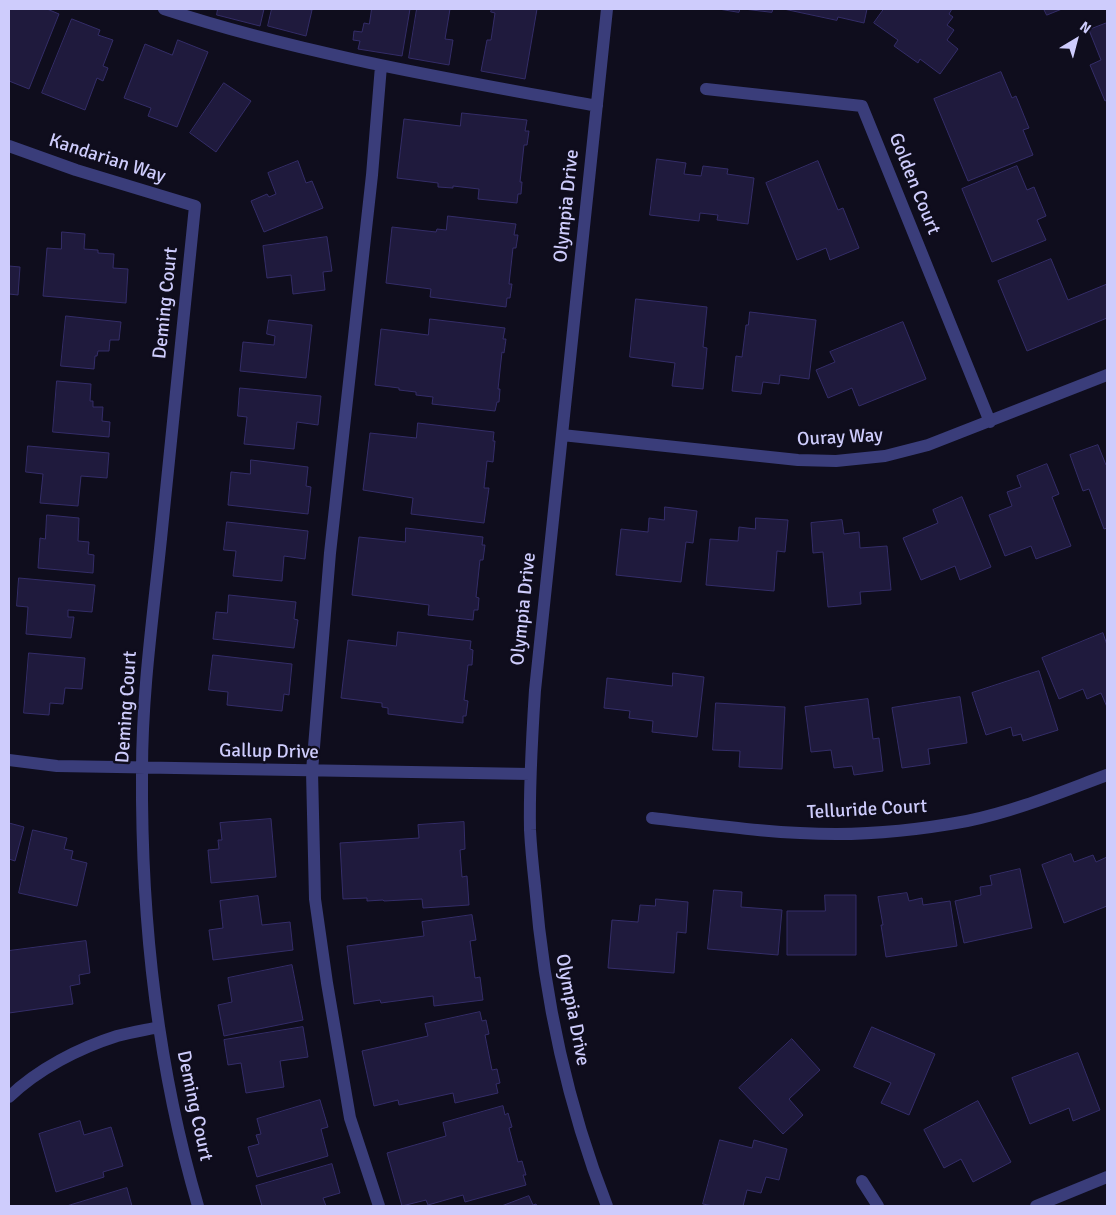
<!DOCTYPE html>
<html>
<head>
<meta charset="utf-8">
<style>
  body { margin:0 }
  #map { position:relative; width:1116px; height:1215px; overflow:hidden; background:#0f0d1d; font-family:Signika,sans-serif }
  canvas { display:block }
  .frame { position:absolute; inset:0; border:10px solid #ceccfc; pointer-events:none }
  .north { position:absolute; left:1051px; top:15px; width:50px; height:50px; -webkit-text-stroke:4px #0f0d1d; paint-order:stroke; rotate:37deg; font-size:14px; font-weight:700; line-height:20px; text-align:center; color:#ceccfc }
  .north::after { content:''; display:block; margin:auto; width:18px; height:22px; background:#ceccfc; clip-path:polygon(50% 0,100% 100%,50% 72%,0 100%) }
</style>
</head>
<body>
<div id="map">
<canvas width="1116" height="1215"></canvas>
<div class="frame"></div>
<div class="north">N</div>
</div>
<script>
const ctx = document.querySelector('canvas').getContext('2d');
ctx.lineJoin = 'round';
function fillPath(path, color) { ctx.fillStyle = color; ctx.fill(path, 'evenodd'); }
function trace(path, color, width, dash) { ctx.strokeStyle = color; ctx.lineWidth = width; ctx.lineCap = dash ? 'butt' : 'round'; ctx.setLineDash(dash || []); ctx.stroke(path); }
function drawText(font, color, halo, rows, align = 'center') {
  ctx.font = font + ' Signika,sans-serif'; ctx.lineWidth = 5; ctx.setLineDash([]); ctx.textBaseline = 'middle'; ctx.strokeStyle = halo; ctx.fillStyle = color; for (const [text, x, y, turn = 0] of rows) {
    ctx.save(); ctx.translate(x, y); ctx.rotate((+turn || 0) * Math.PI / 180); ctx.textAlign = isNaN(turn) ? turn : align; if (halo) ctx.strokeText(text, 0, 0); ctx.fillText(text, 0, 0); ctx.restore();
  }
}
const building = new Path2D(`
  M9,9H47L59,14L29,89L9,81Z
  M218,9H264L260,26L217,15Z
  M272,9H307L312,10L306,36L268,26Z
  M372,9H410L402,56L358,49L360,41L353,40L354,31L362,32L364,23L369,24Z
  M417,9H450L445,39L453,40L449,65L409,58Z
  M492,9H537L525,79L481,71L487,40H491L495,13L491,12Z
  M719,9H740L739,12Z
  M744,9H773L772,12Z
  M784,9H867L864,23L838,17L837,20Z
  M884,9H952L949,14L953,17L947,25L954,30L947,40L958,49L940,74L920,59L918,63L894,46L898,40L874,23Z
  M1044,9H1062L1047,15Z
  M72,19L100,30L98,35L113,40L103,66L108,68L103,81L97,78L85,110L42,93Z
  M1107,23V100L1105,101L1090,65L1101,60L1089,30Z
  M178,40L208,52L177,127L148,116L151,108L124,98L145,44L172,55Z
  M1001,72L1012,98L1016,96L1029,128L1023,130L1033,155L968,181L934,99Z
  M224,83L251,101L216,152L190,133Z
  M462,113L527,120L525,131H529L527,145H524L520,182H522L521,194H518L517,203L478,199L479,189L453,186V188L438,187V183L397,178L404,119L460,126Z
  M657,159L686,163L684,174L701,176L703,166L728,169L727,174L754,178L748,224L717,220L718,215L700,213L699,221L650,215Z
  M298,161L306,183L312,181L323,208L264,232L251,201L267,194L269,197L276,194L268,173Z
  M818,161L838,210L843,208L859,248L830,260L826,248L797,260L766,183Z
  M1017,166L1027,190L1034,187L1046,216L1037,220L1046,240L992,262L962,189Z
  M448,216L516,224L514,235H518L516,248H513L509,284H512L510,298H507L506,307L430,297L431,289L386,283L392,227L436,232L437,229L446,230Z
  M62,232L85,234L84,249L98,250V253L114,254L113,268L128,269L126,303L43,296L47,248L61,249Z
  M327,237L332,271L323,272L325,290L293,294L291,275L267,278L263,246Z
  M1051,259L1068,300L1107,284V318L1027,351L998,281Z
  M9,266L20,267L18,295L9,294Z
  M636,299L707,307L703,347L707,348L703,389L672,386L675,363L630,357Z
  M750,312L816,320L809,379L780,375L779,384L763,382L761,394L732,391L736,356L742,357L746,325H748Z
  M66,316L121,322L119,340H110L109,351H98L97,356H95L94,369L61,366Z
  M430,319L505,328L503,339H506L504,353L502,352L498,389H500L499,402H497L495,411L432,404L433,397L416,395V392L399,390V388L375,385L381,329L428,335Z
  M269,320L312,325L306,378L240,371L243,342L274,345L275,336L267,334Z
  M903,322L926,379L859,406L852,388L828,398L816,370L835,362L830,352Z
  M57,381L91,384L90,401H93V407H103L102,421L110,422L109,437L53,432Z
  M240,388L321,396L318,425L297,422L294,449L244,444L247,417L238,416Z
  M418,423L494,432L493,441H495L493,462L487,461L484,488H489L484,523L411,514L413,498L363,490L370,433L416,438Z
  M1098,445L1106,465L1107,464V528L1104,529L1089,489L1083,491L1070,455Z
  M28,446L109,453L107,478L81,476L78,506L40,503L43,474L26,472Z
  M251,460L308,467L306,486L311,487L308,514L228,505L231,472L250,474Z
  M1047,464L1059,494L1052,497L1071,546L1036,559L1031,546L1005,556L989,515L1012,506L1007,492L1021,487L1017,476Z
  M962,497L991,567L960,580L955,566L921,580L903,538L938,523L933,510Z
  M665,507L697,511L693,543L686,542L681,582L616,575L621,529L648,532L649,518L664,520Z
  M47,515L79,518L78,541L89,542L88,554L94,555L93,573L38,568L40,538L45,539Z
  M756,518L788,520L785,552L777,551L774,591L706,585L710,539L738,541L739,527L755,529Z
  M842,520L844,534L859,532L860,548L887,546L891,590L860,592L861,604L828,607L823,552L813,553L811,523Z
  M227,522L308,531L305,559L284,556L282,581L233,576L236,551L224,550Z
  M406,528L483,537L482,545H485L483,560H480L476,597L479,598L478,610H474L473,620L428,615L429,605L352,595L359,537L405,542Z
  M19,578L95,585L92,612L68,610V617H74L71,638L26,634L28,607L17,606Z
  M229,595L296,602L294,619L298,620L294,648L213,639L216,612L227,613Z
  M398,632L471,641L470,649L473,650L472,665H468L464,700L468,701L466,716H463V723L388,714V708L382,707V703L341,698L348,640L396,646Z
  M1103,633L1107,645V707L1101,693L1087,699L1083,689L1059,699L1042,658Z
  M29,653L85,658L82,689L65,688L63,704L50,703L49,715L24,713Z
  M213,655L292,664L289,695L284,694L282,711L227,705L228,692L209,690Z
  M1039,671L1058,730L1023,741L1021,734L1013,736L1011,727L986,735L972,693Z
  M673,673L704,677L697,737L652,732L653,721L629,718L630,711L604,708L607,678L672,686Z
  M960,697L967,743L928,749L930,764L902,768L892,708Z
  M868,699L873,739L879,738L883,771L854,775L852,766L834,768L831,750L811,752L805,707Z
  M716,703L785,707L782,769L739,767L740,751L713,750Z
  M271,819L276,877L211,883L208,850L219,849L218,840H222L220,823Z
  M464,822L465,849L460,850L462,877L467,876L469,905L423,908L422,899L384,901L383,900L367,901V898L343,899L340,843L419,838L418,825Z
  M9,823L24,827L15,861L9,859Z
  M33,830L67,838L64,849L73,851L71,859L87,863L77,906L19,893Z
  M1071,854L1074,862L1093,855L1096,862L1107,857V906L1064,923L1042,865Z
  M1020,869L1032,928L964,943L955,901L981,895L980,887L992,885L990,876Z
  M714,890L742,892L741,907L782,910L778,955L708,949Z
  M907,893L909,901L922,898L923,905L950,901L957,946L886,957L881,925H883L878,897Z
  M825,895H856V955H787V911H825Z
  M258,896L262,925L290,922L293,950L213,960L209,930L223,928L220,901Z
  M656,899L688,902L686,933L677,932L674,973L608,968L612,920L638,922L640,905L655,906Z
  M472,915L476,940L470,941L475,978L480,977L483,1000L434,1006L433,996L381,1003L380,1000L354,1004L347,946L424,936L422,922Z
  M86,941L90,973L79,975L80,984L70,986L73,1004L9,1013V951Z
  M292,965L303,1020L224,1036L218,1005L232,1002L228,978Z
  M480,1012L482,1021L486,1020L489,1034L485,1035L492,1070L497,1069L500,1083L496,1084L498,1093L455,1103L453,1093L399,1105L398,1100L374,1106L362,1051L428,1036L425,1024Z
  M303,1027L308,1057L280,1061L284,1087L246,1093L241,1063L228,1065L224,1040Z
  M872,1027L935,1054L909,1115L881,1103L891,1083L854,1067Z
  M792,1039L820,1070L789,1099L803,1115L783,1134L739,1088Z
  M1078,1053L1100,1110L1073,1121L1069,1108L1030,1124L1012,1078Z
  M320,1100L328,1127L321,1129L328,1156L257,1177L248,1147L259,1144L256,1135L261,1134L257,1119Z
  M978,1101L1011,1162L973,1182L961,1159L944,1168L924,1130Z
  M503,1106L505,1115L508,1113L512,1127L509,1128L518,1162L522,1161L526,1175H523L526,1185L465,1202L463,1195L428,1205L426,1200L402,1206L387,1153L446,1136L443,1123Z
  M80,1121L84,1135L111,1127L123,1166L103,1172L104,1177L56,1192L39,1134Z
  M720,1140L752,1148L754,1140L787,1149L779,1180L766,1177L761,1193L747,1190L743,1206H713L703,1204Z
  M332,1164L340,1193L323,1198L326,1206H262L256,1186Z
  M127,1188L132,1206H67Z
  M529,1196L533,1205L536,1204L537,1206H502Z`);
fillPath(building, '#1f1a3d');
trace(building, '#342d68', 1);
trace(new Path2D(`
  M164,9C305,55 451,79 597,106
  M706,89L862,106L990,422
  M9,146L76,170L195,206C184,317 172,428 161,539C153,616 142,693 142,771C141,917 157,1066 198,1206
  M562,435L798,460L836,461L885,456L928,445L1107,375
  M9,760L57,766L530,774
  M652,818C713,825 774,834 836,834C880,834 924,829 967,821C1016,811 1061,792 1107,775
  M9,1097C38,1069 79,1048 117,1036C131,1032 145,1030 159,1027
  M862,1181L878,1206
  M379,1206L350,1118L327,983L315,899L312,771L330,553L372,175L381,66
  M607,1206C567,1104 544,996 535,886C533,868 531,849 530,830C529,783 532,737 535,690L607,9
  M1036,1206L1107,1177`), '#3a3d7a', 12);
drawText('19px', '#ceccfc', '#0f0d1d', [
  ["Kandarian Way",107,159,18],
  ["Golden Court",914,184,68],
  ["Olympia Drive",567,206,-84],
  ["Deming Court",166,303,-84],
  ["Ouray Way",840,438,-3],
  ["Olympia Drive",524,609,-84],
  ["Deming Court",127,707,-86],
  ["Gallup Drive",269,752,1],
  ["Telluride Court",867,810,-3],
  ["Olympia Drive",572,1010,79],
  ["Deming Court",194,1106,78]
]);
</script>
</body>
</html>
